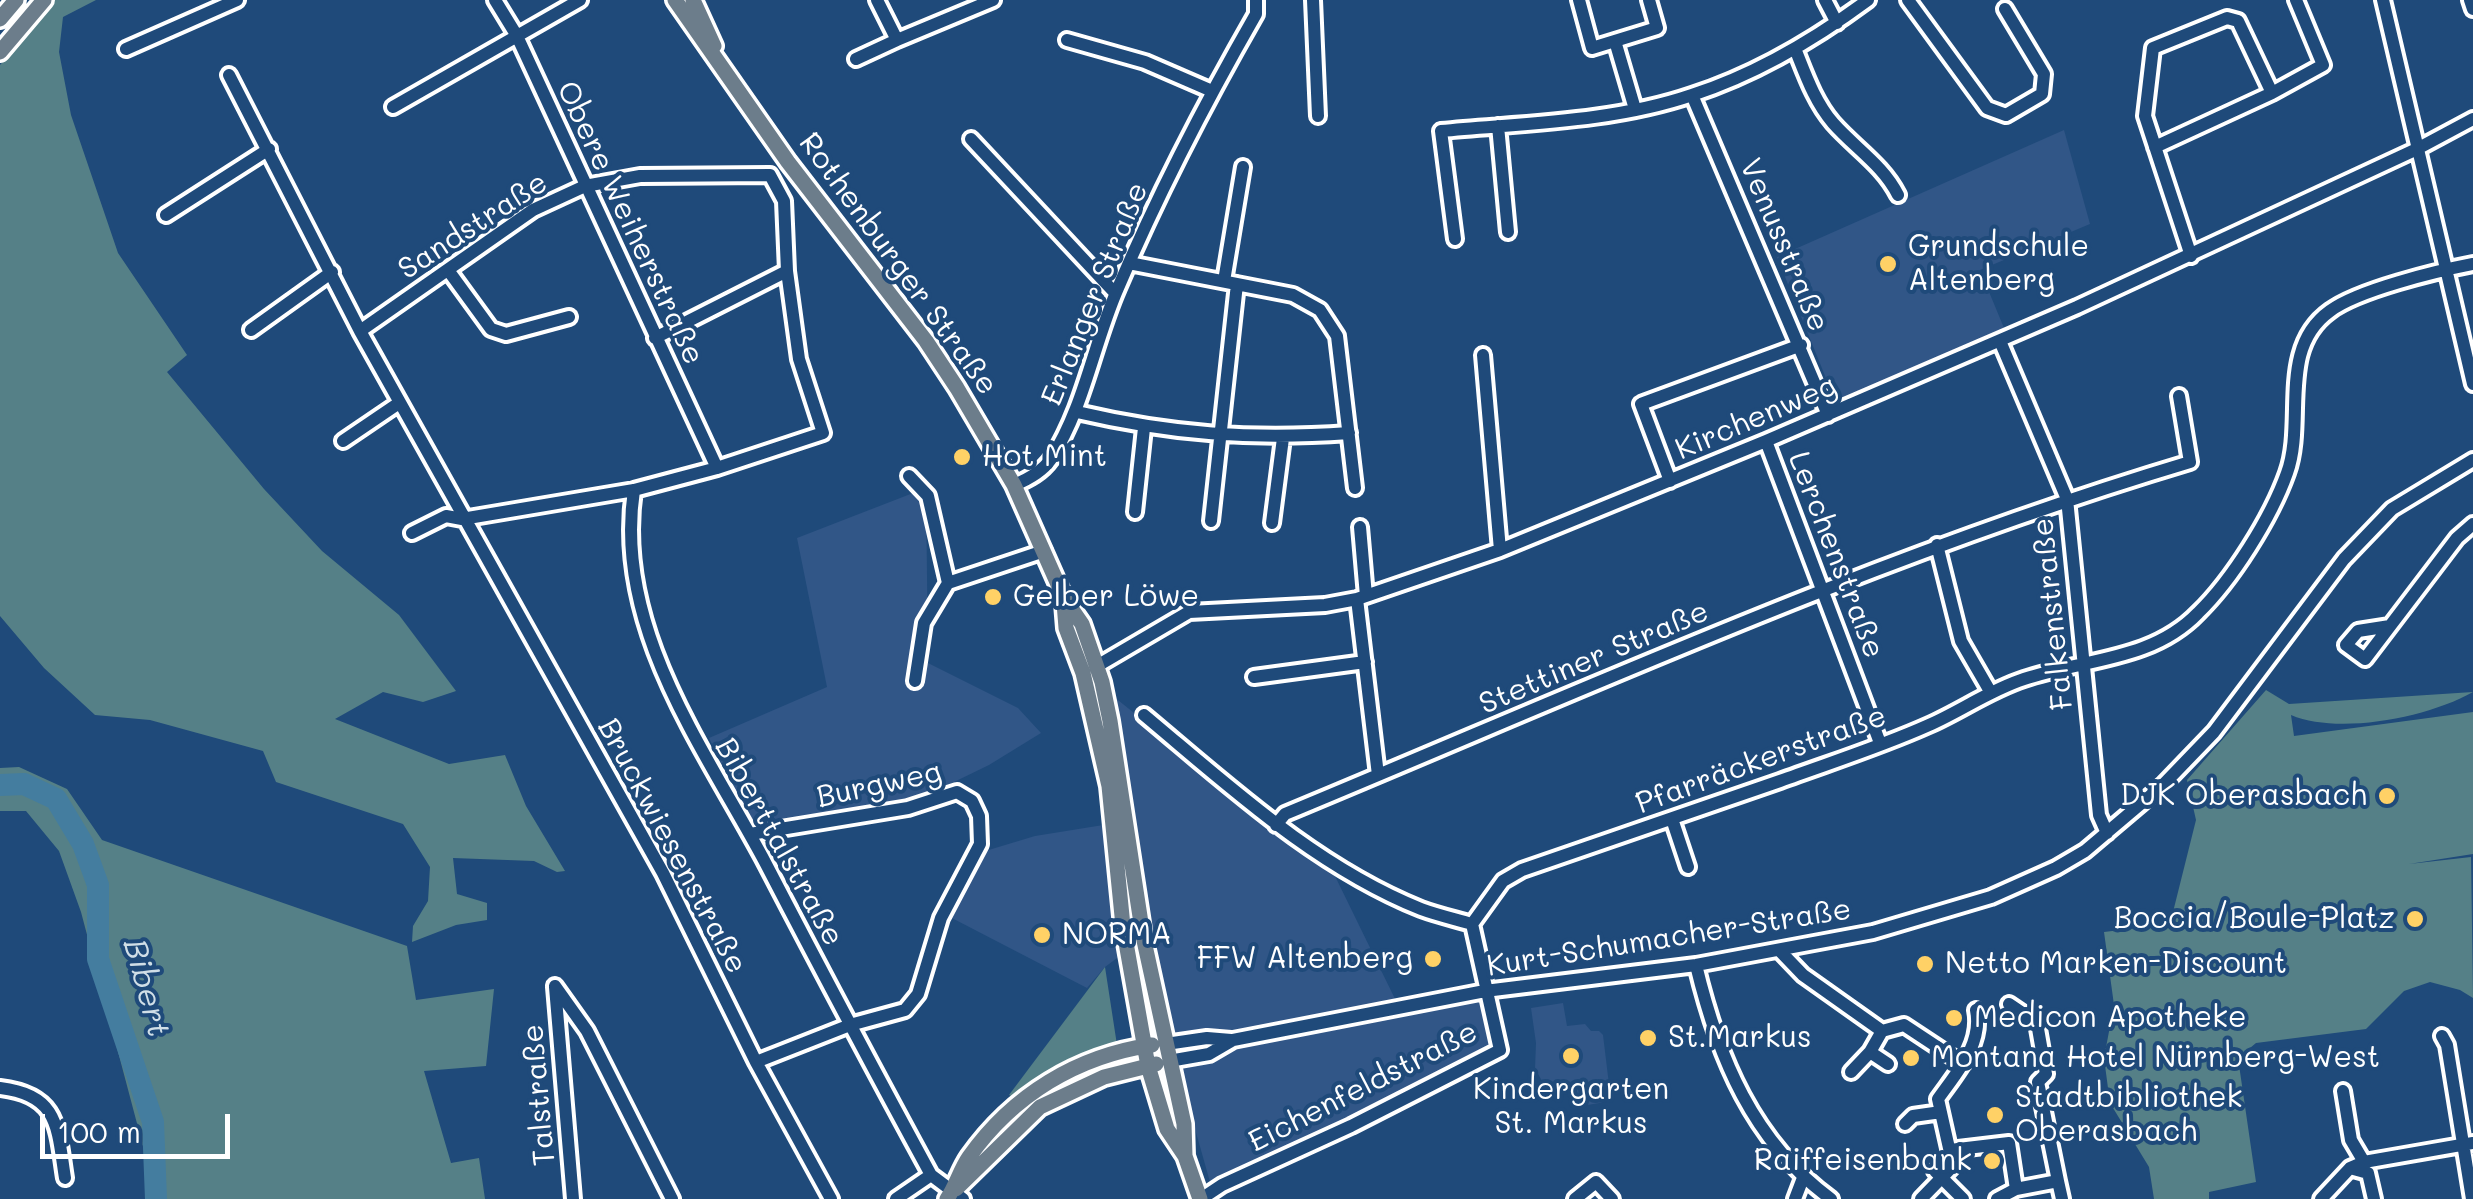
<!DOCTYPE html>
<html>
<head>
<meta charset="utf-8">
<style>
  body { margin:0 }
  #map { position:relative; width:2473px; height:1199px; overflow:hidden; background:#1f4a7a; font-family:Mali,sans-serif }
  canvas { display:block }
  .scale { position:absolute; left:40px; top:1114px; width:190px; height:45px; box-sizing:border-box; border:5px solid #fff; border-top:0; padding-left:12px; font-size:30px; line-height:35px; white-space:nowrap; color:#fff; -webkit-text-stroke:8px #1f4a7a; paint-order:stroke }
</style>
</head>
<body>
<div id="map">
<canvas width="2473" height="1199"></canvas>
<div class="scale">100 m</div>
</div>
<script>
const ctx = document.querySelector('canvas').getContext('2d');
ctx.lineJoin = 'round';
function fillPath(path, color) { ctx.fillStyle = color; ctx.fill(path, 'evenodd'); }
function trace(path, color, width, dash) { ctx.strokeStyle = color; ctx.lineWidth = width; ctx.lineCap = dash ? 'butt' : 'round'; ctx.setLineDash(dash || []); ctx.stroke(path); }
function drawText(font, color, halo, rows, align = 'center') {
  ctx.font = font + ' Mali,sans-serif'; ctx.lineWidth = 8; ctx.setLineDash([]); ctx.textBaseline = 'middle'; ctx.strokeStyle = halo; ctx.fillStyle = color; for (const [text, x, y, turn = 0] of rows) {
    ctx.save(); ctx.translate(x, y); ctx.rotate((+turn || 0) * Math.PI / 180); ctx.textAlign = isNaN(turn) ? turn : align; if (halo) ctx.strokeText(text, 0, 0); ctx.fillText(text, 0, 0); ctx.restore();
  }
}
fillPath(new Path2D(`
  M2064,130L2090,224L1980,270L2004,328L1836,403L1777,257Z
  M926,488L928,663L1018,708L1041,733L989,765L919,799L809,822L753,829L709,738L827,687L797,538Z
  M1108,692L1334,874L1398,1005L1481,991L1496,1048L1212,1189L1167,1030L1148,935L1105,967L1087,988L948,916L982,852L1035,836L1122,822Z
  M1563,1003L1567,1026L1585,1024L1591,1031H1599L1603,1035L1611,1101L1576,1107L1572,1087L1548,1091L1535,1069L1536,1043L1531,1008Z`), '#315687');
fillPath(new Path2D(`
  M53,0H96L63,17L59,52L71,115L118,253L187,355L167,372L264,489L322,551L399,615L456,691L423,702L383,692L335,719L449,764L505,755L526,806L565,871L557,872L534,861L453,858L457,894L487,903V920L456,925L412,942L413,926L428,901L430,867L403,824L276,782L263,751L150,720L95,715L44,668L0,616V65Z
  M2266,690L2289,704L2473,692C2427,718 2338,735 2291,715L2294,736L2473,712V854L2409,864L2471,857L2473,998L2460,990L2430,982L2404,991L2366,1029L2256,1043L2238,1058L2256,1182L2209,1192V1199H2154L2149,1167L2110,1103L2104,1058L2114,1005L2104,932L2170,924L2196,820L2187,780Z
  M19,767L67,789L102,840L407,946L416,1000L494,989L486,1066L424,1071L451,1163L479,1158L485,1199H157L81,912L59,851L26,811H0V768Z
  M1105,967L1117,1045L1067,1063L1015,1098L1009,1095Z`), '#558087');
trace(new Path2D(`
  M0,785L24,784L56,799L83,844L98,885V959L153,1122L156,1199`), '#447d9f', 22);
const minor = new Path2D(`
  M495,0L517,36L717,468
  M877,0L897,40L993,0
  M1313,0L1318,116
  M1579,0L1592,48L1657,28L1649,0
  M1825,0L1837,23
  M1908,0L1987,108L2006,115L2042,94L2044,74L2005,9
  M2383,0L2473,384
  M2470,0L2473,9
  M1067,40L1145,62L1212,91
  M1615,41L1635,109
  M126,49L237,0
  M1796,51C1806,76 1815,102 1833,123C1855,148 1883,165 1898,195
  M856,59L897,40
  M229,75L360,331L663,873L756,1062L831,1199
  M1692,95L1828,415
  M393,107L580,0
  M1498,126L1508,232
  M971,139L1115,293
  M2155,147L2272,93
  M166,215L269,149
  M1455,239L1441,131C1524,123 1613,122 1692,95C1757,74 1814,40 1868,0
  M2191,256L2145,116L2153,48L2227,18L2238,21L2272,93L2323,65L2296,0
  M1129,263L1293,295L1320,310L1337,336L1355,488
  M448,270L491,329L506,334L569,317
  M1224,281L1243,167
  M251,330L332,272
  M360,331L533,210L585,186L640,176L770,175L784,201L787,271L799,359L823,433L717,468L634,490L462,519L446,516L412,533
  M655,338L787,271
  M2000,341L2067,499L2099,815L2107,833
  M1483,355L1500,550
  M1077,412C1171,434 1252,440 1349,433
  M343,441L399,403
  M1766,441L1880,743
  M909,476L928,496L948,583
  M1670,481L1641,404L1801,345
  M1014,485C1029,479 1042,472 1051,459C1085,405 1093,345 1118,288C1158,194 1205,103 1256,14V0
  M634,490C613,628 705,749 766,864C820,968 875,1072 931,1175L963,1199
  M1135,512L1144,428
  M1211,521L1237,284
  M1272,523L1283,438
  M1360,527L1366,596
  M1937,545L1961,641L1991,693
  M1357,599L1378,775
  M2390,626L2358,631L2346,645L2365,659L2457,538L2473,524
  M1097,666L1189,612L1325,605L1357,599L1500,550L1766,441L2077,307L2417,149L2473,119
  M1254,677L1365,662
  M915,681L924,623L948,583L1044,551
  M1144,715C1229,786 1316,867 1421,909C1437,915 1455,919 1472,924L1500,1050L1351,1126L1222,1185L1201,1199
  M1672,819L1688,867
  M1276,825L1285,814C1584,690 1879,555 2190,462L2179,396
  M750,834L908,808L957,792L972,801L979,816L980,844L941,918L918,994L905,1010L850,1025L756,1062
  M1472,924L1503,881L1522,870C1608,841 1694,811 1780,781C1829,763 1880,747 1929,725C1961,711 1990,690 2024,679C2083,659 2152,661 2198,613C2232,580 2271,518 2287,473C2306,421 2277,349 2330,311C2358,290 2437,271 2473,264
  M1780,951L1803,975L1882,1031L1904,1025L1963,1064
  M1696,965C1718,1057 1753,1142 1831,1199
  M555,986L587,1031L672,1199
  M555,987L573,1199
  M1882,1031L1870,1052L1888,1064
  M2442,1036L2447,1045L2472,1199
  M1166,1044L1207,1038L1231,1040
  M1169,1061L1209,1054L1233,1040L1485,991L1696,965L1873,932L1991,897L2056,868L2085,851L2163,785L2214,732L2344,559L2392,509L2473,460
  M1851,1072L1870,1052
  M0,1088C59,1095 57,1127 65,1178
  M2343,1091L2351,1140L2364,1162
  M1905,1124L1913,1116L1941,1112
  M1950,1150L2009,1143L2016,1189
  M2350,1168L2368,1173L2374,1199
  M1935,1171L1963,1199
  M2058,1181L2062,1199
  M896,1199L931,1175
  M1575,1199L1596,1182L1612,1199
  M1795,1199L1803,1178
  M1921,1199L1953,1166L1938,1099C1957,1072 1983,1044 1976,1010
  M1997,1199L2016,1189L2058,1181L2038,1082L2046,1074L2037,1023L2009,1004
  M2321,1199L2350,1168L2364,1162L2473,1143`);
const major = new Path2D(`
  M675,0L788,162L926,341L957,388L1014,485L1064,598L1082,624L1102,682L1110,721L1143,936L1184,1124L1185,1156
  M693,0L714,46
  M0,19L16,0
  M0,52L44,0
  M1064,603L1066,628L1083,673L1109,786L1123,926L1148,1066L1167,1129L1185,1156L1200,1199
  M956,1189L1040,1107L1104,1077L1156,1064
  M947,1199C956,1186 960,1170 969,1157C1013,1095 1077,1056 1152,1045`);
trace(minor, '#fff', 20);
trace(major, '#fff', 22);
trace(minor, '#1f4a7a', 12);
trace(major, '#6c7d8b', 15);
for (const [x, y, r, color] of [
  [1888,264,10,"#ffd166"],
  [962,457,10,"#ffd166"],
  [993,597,10,"#ffd166"],
  [2387,796,10,"#ffd166"],
  [2415,919,10,"#ffd166"],
  [1042,935,10,"#ffd166"],
  [1433,959,10,"#ffd166"],
  [1925,964,10,"#ffd166"],
  [1954,1018,10,"#ffd166"],
  [1648,1038,10,"#ffd166"],
  [1571,1056,10,"#ffd166"],
  [1911,1058,10,"#ffd166"],
  [1995,1115,10,"#ffd166"],
  [1992,1161,10,"#ffd166"]
]) { const dot = new Path2D(); dot.arc(x, y, r, 0, 2 * Math.PI); ctx.fillStyle = color; ctx.fill(dot); trace(dot, '#1f4a7a', 4); }
drawText('30px', '#fff', '#1f4a7a', [
  ["Obere Weiherstraße",630,223,65],
  ["Sandstraße",473,226,-33],
  ["Venusstraße",1784,245,67],
  ["Rothenburger Straße",898,264,54],
  ["Erlanger Straße",1095,294,-68],
  ["Kirchenweg",1756,418,-23],
  ["Lerchenstraße",1836,555,69],
  ["Falkenstraße",2053,614,-96],
  ["Stettiner Straße",1594,658,-23],
  ["Pfarräckerstraße",1761,760,-20],
  ["Burgweg",879,785,-12],
  ["Biberttalstraße",779,842,61],
  ["Bruckwiesenstraße",672,846,62],
  ["Kurt-Schumacher-Straße",1669,938,-9],
  ["Eichenfeldstraße",1363,1087,-27],
  ["Talstraße",539,1095,-95]
]);
drawText('30px', '#fff', '#1f4a7a', [
  ["Grundschule",1908,247],
  ["Altenberg",1908,281],
  ["Hot Mint",982,457],
  ["Gelber Löwe",1013,597],
  ["DJK Oberasbach",2367,796,"right"],
  ["Boccia/Boule-Platz",2395,919,"right"],
  ["NORMA",1062,935],
  ["FFW Altenberg",1413,959,"right"],
  ["Netto Marken-Discount",1945,964],
  ["Medicon Apotheke",1974,1018],
  ["St.Markus",1668,1038],
  ["Montana Hotel Nürnberg-West",1931,1058],
  ["Kindergarten",1571,1090,"center"],
  ["St. Markus",1571,1124,"center"],
  ["Stadtbibliothek",2015,1098],
  ["Oberasbach",2015,1132],
  ["Raiffeisenbank",1972,1161,"right"]
], 'left');
drawText('italic 32px', '#d0dee7', '#1f4a7a', [
  ["Bibert",146,988,75]
]);
</script>
</body>
</html>
